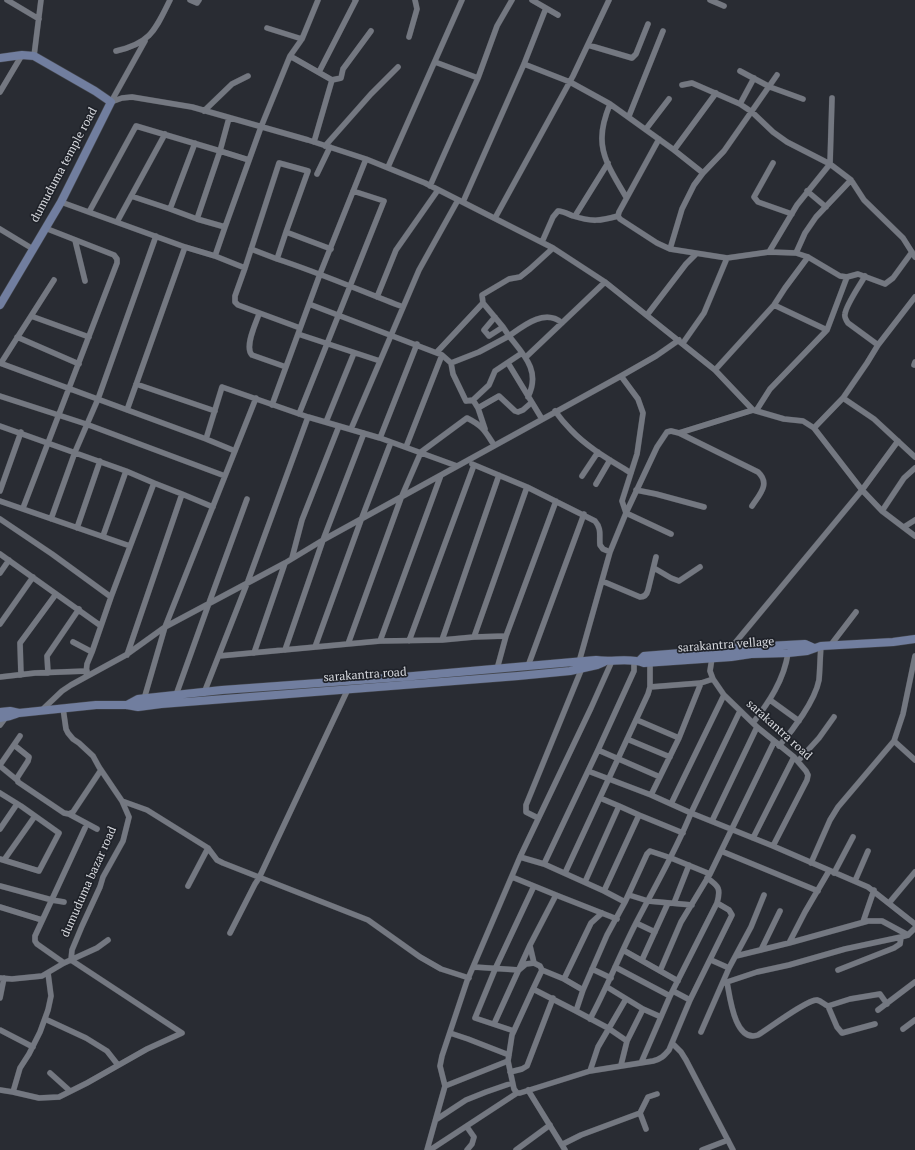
<!DOCTYPE html>
<html>
<head>
<meta charset="utf-8">
<style>
  body { margin:0 }
  canvas { display:block; background:#292c33 }
</style>
</head>
<body>
<canvas width="915" height="1150"></canvas>
<script>
const ctx = document.querySelector('canvas').getContext('2d');
ctx.lineJoin = 'round';
function trace(path, color, width, dash) { ctx.strokeStyle = color; ctx.lineWidth = width; ctx.lineCap = dash ? 'butt' : 'round'; ctx.setLineDash(dash || []); ctx.stroke(path); }
function drawText(font, color, halo, rows, align = 'center') {
  ctx.font = font + ' "PT Serif",serif'; ctx.lineWidth = 3.5; ctx.setLineDash([]); ctx.textBaseline = 'middle'; ctx.strokeStyle = halo; ctx.fillStyle = color; for (const [text, x, y, turn = 0] of rows) {
    ctx.save(); ctx.translate(x, y); ctx.rotate((+turn || 0) * Math.PI / 180); ctx.textAlign = isNaN(turn) ? turn : align; if (halo) ctx.strokeText(text, 0, 0); ctx.fillText(text, 0, 0); ctx.restore();
  }
}
const street = new Path2D(`
  M7,0L39,19
  M190,0L197,3L199,0
  M532,0L558,15
  M710,0L724,6
  M267,28L302,39
  M409,37L417,9L415,0
  M588,45L632,58L636,54L648,24
  M116,51C151,43 155,30 170,0
  M34,56L41,0
  M290,56L302,39L318,0
  M435,62L478,78
  M524,64L570,82L610,104L674,150L703,173
  M740,71L770,87L803,99
  M319,72L356,0H355
  M682,85L692,83L740,104L752,112L773,132L787,142L830,164L851,180L864,200L903,238L915,257
  M0,92L22,55
  M111,102L122,98L132,97L192,107L308,140L366,159L425,183L553,248L605,282L715,370L753,410L784,419L803,421L814,428L862,490L882,511L915,536
  M111,102L145,41
  M610,104C606,114 602,126 602,137C601,159 616,179 626,197
  M740,104L754,78
  M204,111L232,84L248,76
  M629,116L663,31
  M646,129L669,99
  M659,139L619,212L618,216L620,219L657,243L670,249L727,258L769,252L796,253L808,257L840,276L847,277L858,274L885,284L893,278L912,252
  M314,142L332,80L341,78L343,69L371,31
  M325,146L371,94L398,67
  M674,150L716,93
  M773,163L754,197L758,202L792,214
  M388,167L462,0
  M317,174L330,147
  M430,186L478,78L497,26L512,0
  M807,191L826,207
  M131,196L170,209L195,143
  M61,202L185,247L127,410
  M463,202L524,64L546,8
  M170,209L197,219L220,151L249,160
  M89,212L136,126L220,151L229,118
  M575,216L608,163
  M495,218L573,76L609,0
  M197,219L225,227L261,127L290,56L332,80
  M117,222L165,134
  M225,227L215,256L245,268L279,163L308,171L286,232L331,249
  M0,229L33,249
  M286,232L277,259C320,273 361,291 403,307
  M75,240L85,281
  M542,242L553,217L558,211C563,211 568,214 573,216C592,222 600,221 618,216
  M185,247L215,256
  M251,249L277,259
  M670,249L682,209L694,185L703,173L724,151L777,75
  M769,252L797,205L830,164L832,98
  M796,253L805,233L816,217L851,180
  M245,268L235,296V302L238,305L300,328
  M865,276C860,285 846,305 845,314C844,317 846,320 848,323L878,345
  M377,297L396,250L438,190
  M483,303L482,295L509,279L520,277L530,269L553,248
  M309,304L442,355L406,447
  M774,305L827,330
  M259,314C256,323 244,347 252,355L286,367
  M647,315L686,264L696,254
  M31,316L89,337
  M495,317L484,330L489,336L503,327
  M298,334L380,361
  M17,337L79,364
  M683,343L704,313L727,258
  M437,352L483,303L503,327L509,336C523,326 545,308 562,323
  M442,355L451,363L479,352L509,336C524,355 541,371 528,397
  M526,357L605,282
  M0,363L206,439L222,387L308,417L380,438L457,466
  M1,363L54,280
  M451,363L453,374L466,401L473,400L478,408L485,429
  M508,363L542,419
  M914,365L915,362
  M715,370L774,305L785,288L808,257
  M621,376L638,399L643,413L637,454L622,501L626,513L671,534
  M136,384L215,411
  M0,396L86,424L225,476
  M843,398L874,419L915,457
  M473,400L489,385L495,371L522,353
  M272,405L320,274L366,159
  M478,408L499,396L515,411L518,412L523,410L531,403
  M555,411C560,418 565,424 571,430C588,448 610,460 631,473
  M756,411L770,389L827,330L847,277
  M299,414L384,201L353,191
  M326,422L354,353
  M0,426L126,471L154,483L111,597
  M814,428L843,398L867,363L878,345L915,297
  M351,429L419,270L458,200
  M679,433L753,410
  M380,438L417,344
  M206,439L235,451
  M472,464L527,487L595,521C602,529 599,535 600,545L603,549L610,552
  M582,476L598,452
  M154,483L182,494
  M596,484L610,460
  M636,490L656,494L704,507
  M0,491L21,432
  M0,501L130,546
  M23,508L117,263V259L114,255L45,228
  M882,511L904,478L915,468
  M0,519L52,554L111,597L92,652
  M51,519L75,452L98,399L156,236
  M904,527L915,520
  M77,528L100,461
  M103,536L126,471
  M0,554L101,626
  M292,558L302,520L339,426
  M654,568L671,578L679,581L700,567
  M0,573L9,560
  M602,581L640,597C645,597 647,594 648,590L656,557
  M0,624L33,577
  M474,637L527,487
  M442,640L499,475
  M380,641L441,475
  M409,641L474,465
  M73,642L92,652L87,664L86,673
  M348,644L401,498L421,452L467,418C483,426 485,431 494,445
  M830,646L856,612
  M315,647L361,520L391,442
  M730,649L862,490L898,441
  M285,650L323,540L364,433
  M254,653L285,563
  M127,655L182,494L213,507
  M219,656L380,641L442,640L474,637L506,636L556,501
  M712,658L710,671L713,679L724,695L757,727L794,757L806,771L808,775L807,780L773,846
  M579,662L610,552L626,513L657,447L667,432L671,431L679,433L758,472C771,484 759,495 752,506
  M528,666L584,514
  M497,669L506,636
  M48,673L47,656L79,609
  M21,675L20,643L56,594
  M0,677L35,673L87,671
  M650,687L701,683L713,679
  M204,693L248,581L308,417
  M176,695L209,603L247,499
  M144,699L165,627L256,398
  M770,700L799,721
  M42,710L62,691L71,685L126,655L165,627L285,563L323,540L621,376L656,356L679,340
  M740,711L691,813L773,846L868,887L915,924
  M637,720L679,738
  M753,723C769,702 784,680 788,653
  M0,725L6,717
  M627,739L670,757
  M894,741L915,760
  M14,745L29,757L28,761L17,778L18,782L64,813L69,814L73,812L101,770
  M779,746C793,730 815,701 819,680C820,669 820,658 821,646
  M598,750L660,777
  M798,761L819,738L834,717
  M0,765L20,736
  M0,766L17,780
  M588,771L651,795
  M0,793L21,806L59,833L39,871L0,859
  M122,801L147,810L208,848L217,860L223,863L368,920L420,957L441,969L469,978
  M671,804L724,695
  M69,814L97,829
  M639,815L683,833
  M538,818L526,812V805L582,668
  M712,821L757,727
  M0,829L17,804
  M753,838L794,757
  M721,851L818,891
  M520,857L544,864L598,750L634,671V660
  M4,860L35,816
  M811,863L830,820L838,807L894,741L903,714L915,656
  M544,864L604,891L625,902
  M565,873L648,694L650,687V663
  M834,873L853,837
  M512,877L534,886L496,967L475,1018L514,1031
  M855,881L868,851
  M585,882L619,806L600,798
  M0,886L52,900L64,902
  M188,886L208,848
  M604,891L639,815L619,806
  M556,895L617,919
  M629,895L648,901L692,905
  M674,903L689,865
  M889,903L915,872
  M0,907L42,920
  M863,922L874,890
  M636,923L655,932
  M230,933L255,884L259,878L348,689
  M789,943L805,912L829,871
  M530,946L534,963L540,966L542,970L564,979L583,990
  M623,950L678,981
  M761,950L780,911
  M736,956L789,943L868,921H882L908,935
  M642,960L668,903
  M711,960L729,968
  M64,963L37,944L35,941V936L85,828
  M474,967L519,970L526,964L534,963
  M615,967L670,996
  M592,969L611,978
  M838,970L894,948L900,944L901,937
  M660,971L681,922L710,874L774,742
  M0,978L12,979L42,976L64,963L97,948L108,940
  M564,979L591,923L602,913
  M727,982C730,998 735,1043 758,1035C768,1029 808,999 817,1000C821,1001 824,1004 828,1006L850,999L880,994L887,1004
  M724,983L757,972L789,965L845,949L901,937L908,935L915,928
  M607,987L643,1009L661,1017
  M533,989L542,970
  M673,991L690,1000
  M0,998L4,978
  M828,1006L837,1027L842,1033L875,1024
  M878,1010L915,982
  M576,1011L533,989L512,1035L508,1061L514,1089L517,1093H520L590,1071L653,1061C661,1059 664,1056 669,1050L690,1000L732,915L729,910L717,903
  M45,1019L86,1038L107,1051L118,1065
  M590,1019C607,988 620,954 636,923C655,886 676,851 691,813L651,795L679,738L701,683
  M494,1024L530,945L556,895L534,886
  M903,1029L915,1020
  M0,1030L33,1047
  M701,1032L729,968L751,927L764,895
  M450,1033L468,1039L509,1055
  M627,1041L608,1028L576,1011L583,990L607,935L625,902L647,854L650,851L671,858L710,874
  M672,1043L681,1052L686,1060L733,1150
  M641,1063L670,996L717,903C721,889 719,886 707,878
  M621,1065L627,1041L643,1009
  M590,1071L598,1047L626,999
  M510,1072L522,1069L527,1066L553,998
  M50,1073L70,1091
  M445,1086L508,1061
  M0,1090L13,1092L39,1098L59,1097L87,1083L147,1049L182,1033L71,960L72,950L82,926L100,887L103,877L123,841L129,817L122,801L99,767L93,756L79,743L73,739L68,733L66,729L63,708
  M528,1090L565,1150
  M13,1092L20,1068L29,1054L40,1032L48,1010L51,996L48,973
  M640,1113L646,1129
  M437,1119L466,1100L486,1092L512,1083
  M467,1127L474,1137L472,1144L467,1150
  M563,1144L581,1135L640,1113L648,1097L657,1094
  M427,1150L445,1086L440,1066L442,1056L467,981L520,857L591,708L612,661
  M430,1150L517,1093
  M516,1150L550,1125
  M702,1150L728,1140`);
const secondary = new Path2D(`
  M0,58L22,55L34,56L95,91L111,102L61,202L0,305
  M639,661L644,656L768,646L805,644L814,648
  M127,705L138,699L222,690L402,677L596,660C612,663 628,657 644,663L731,657L751,654L788,653L807,651L821,646L893,642L915,639
  M0,712L10,711L19,713L96,705H127L138,707L161,704L518,676L570,671L597,665L604,662
  M0,718L10,716L16,714`);
trace(street, '#44474e', 6);
trace(secondary, '#44474e', 9);
trace(street, '#747881', 5.5);
trace(secondary, '#717e9f', 8);
drawText('12px', '#d7d9de', '#1f2229', [
  ["dumuduma temple road",64,165,-62],
  ["sarakantra vellage",726,645,-4],
  ["sarakantra road",365,675,-4],
  ["sarakantra road",779,730,42],
  ["dumuduma bazar road",89,882,-66]
]);
</script>
</body>
</html>
